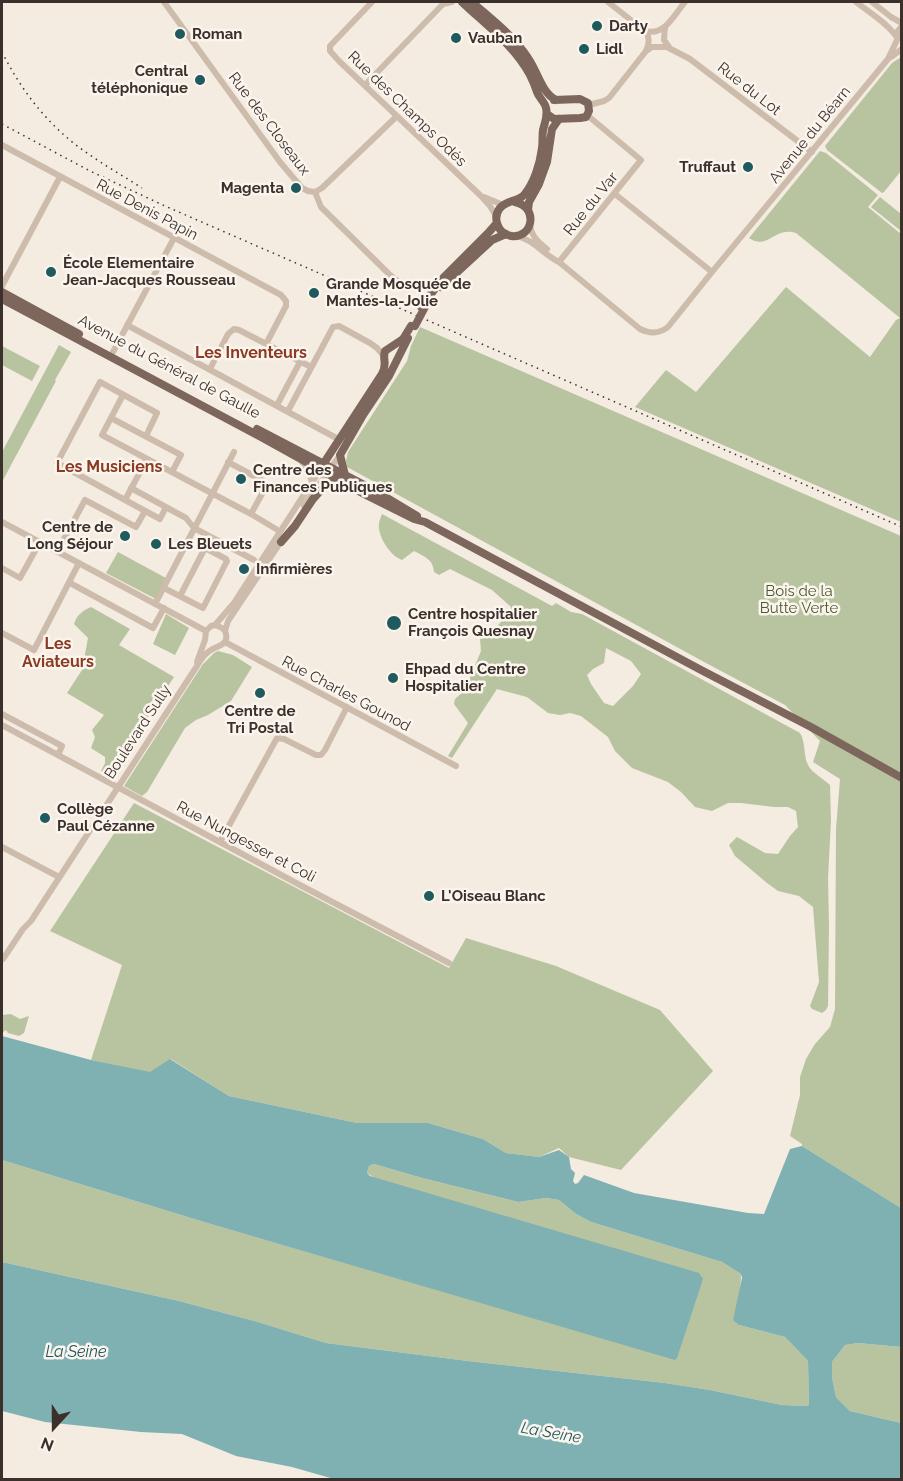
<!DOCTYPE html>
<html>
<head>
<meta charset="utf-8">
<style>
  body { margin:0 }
  #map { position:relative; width:903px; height:1481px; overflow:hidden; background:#f4ebe1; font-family:Raleway,sans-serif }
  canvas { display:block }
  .frame { position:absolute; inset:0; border:3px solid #3b302b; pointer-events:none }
  .north { position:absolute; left:24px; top:1397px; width:60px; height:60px; -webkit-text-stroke:4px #fbf5ee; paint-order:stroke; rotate:201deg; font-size:16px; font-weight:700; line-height:24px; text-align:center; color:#3b302b }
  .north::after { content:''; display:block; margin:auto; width:21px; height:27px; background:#3b302b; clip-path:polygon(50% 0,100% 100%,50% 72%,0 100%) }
</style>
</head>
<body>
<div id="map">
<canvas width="903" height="1481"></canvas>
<div class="frame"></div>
<div class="north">N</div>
</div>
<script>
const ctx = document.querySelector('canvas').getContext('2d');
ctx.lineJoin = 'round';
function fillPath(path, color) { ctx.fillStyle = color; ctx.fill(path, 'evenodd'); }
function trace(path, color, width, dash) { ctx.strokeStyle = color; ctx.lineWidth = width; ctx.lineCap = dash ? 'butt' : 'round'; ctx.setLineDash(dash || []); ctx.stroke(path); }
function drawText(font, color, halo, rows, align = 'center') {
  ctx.font = font + ' Raleway,sans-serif'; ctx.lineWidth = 5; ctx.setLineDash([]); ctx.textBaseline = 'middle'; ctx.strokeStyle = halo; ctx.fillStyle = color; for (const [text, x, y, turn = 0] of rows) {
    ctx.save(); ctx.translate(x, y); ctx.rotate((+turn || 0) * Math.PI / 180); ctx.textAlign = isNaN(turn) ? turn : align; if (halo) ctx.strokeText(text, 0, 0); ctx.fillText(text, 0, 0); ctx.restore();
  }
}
fillPath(new Path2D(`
  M901,57V171L884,192L882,193L827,150L825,146L892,63Z
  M820,151L826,153L878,195L868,207L901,234V522L635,407L666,370L696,392L786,287L870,357L896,320L900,318L796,233C774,226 768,251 749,238Z
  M880,197L901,214V231L871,207Z
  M420,327L901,536V1208L802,1146V1144L790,1136L800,1095V1077L806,1059L815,1044L830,1027L835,1009L836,829L840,779L813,762L820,741L785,705L706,663L347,467L346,461L348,452L407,361L411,346Z
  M59,345L71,352L55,380L56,381L2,482V452Z
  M2,346L40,366L32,381L2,365Z
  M382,514L552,606L556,603L571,612L582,614L800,733C806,743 803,755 808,765C812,773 824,779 830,785L831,820L828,878L829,925L828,1006L826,1010L822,1013L812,1009L810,1006L819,982L813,907L799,896L778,891L767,883L735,856L729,845L737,837L765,853L778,854L790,836L798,827L796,811L788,807H774L741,803H728L712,811L695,807L681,792L668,782L632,768L615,751L608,737L581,716L570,713L560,715L548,713L527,697L497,689L452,758L448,756L468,723L454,704L455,699L465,690L481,651L480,639C484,635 489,635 493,631C496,629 497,626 500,623C505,617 509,616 511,607L492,590L450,569L439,575L434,572C433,559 425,557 414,551L402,560C391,556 381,541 379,529C378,524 380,519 382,514ZM606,648L631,661L641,674L633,686L613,706L604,703L591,684L587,675L593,669L604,663Z
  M118,552L166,578L156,599L106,573Z
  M91,607L130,629L119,645L174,677L109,777L101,771L105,763V757L91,748L95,737L92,730L104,715L67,693L82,670L88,638L74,624C77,615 82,611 91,607Z
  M166,614L189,628L175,655L153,644Z
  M218,651L233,655L252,667L231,701L208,715L196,720L185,728L147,792L142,796L124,786L203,664L214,653Z
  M134,803L449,968L466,938L556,966L660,1010L713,1071L621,1170L569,1157L559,1148L539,1157L506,1153L483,1139L428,1123H357L229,1096L171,1059L150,1073L91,1060L122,965L50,931Z
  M11,1014L20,1019L29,1016L24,1033L19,1036L8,1033L6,1030L2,1033V1015Z
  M2,1160L204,1222L675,1359L677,1358L370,1175L367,1173L369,1166L374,1164L422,1178L518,1202L546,1198L559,1200L576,1214L591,1222L722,1262L741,1274L739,1325L785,1337L808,1361L809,1405L805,1406L782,1405L710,1390L665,1383L468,1361L326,1343L258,1322L179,1301L2,1262Z
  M858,1343L901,1347V1423L850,1411L836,1397L832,1377V1362L845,1345Z`), '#b8c4a0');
fillPath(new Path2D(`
  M2,1036L91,1060L150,1072L170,1059L229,1096L357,1123H428L483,1139L506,1153L539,1157L559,1150L569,1157L571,1169L575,1173L573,1181L575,1184L578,1183L584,1175L634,1193L748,1213L764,1214L790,1149L802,1146L901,1208V1347L858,1343L845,1345L832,1362V1377L836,1397L850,1411L901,1423V1479H334L292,1467L236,1456L182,1434L141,1432L45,1422L2,1411V1262L179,1301L258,1322L326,1343L468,1361L665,1383L710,1390L782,1405L805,1406L809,1405L808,1361L785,1337L739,1325L733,1320L742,1278L741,1274L722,1262L591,1222L576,1214L559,1200L546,1198L518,1202L422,1178L374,1164L369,1166L367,1173L370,1176L699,1273L703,1279L677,1358L675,1360L204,1222L2,1160Z`), '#7fb0b2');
trace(new Path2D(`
  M164,2L280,162L302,188L308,191L315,192L322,188L397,116
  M372,2L330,46V51L339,61L481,196L490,206L496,216
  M443,2V4L452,2
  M856,2C870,13 886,22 896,36
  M872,2L891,17L902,23
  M665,27L664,40L669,47
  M646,31C665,36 674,15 685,2
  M646,51L652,47H667L690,59L812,152
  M891,57L902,49
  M365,85L443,4
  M589,105L604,101L609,98L646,51C649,45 650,38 646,32L608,2
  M2,145L281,295L286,301V306L266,344
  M315,192L321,207L389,274L407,288
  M615,194L712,272
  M484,197L503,205
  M530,224C531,236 538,242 547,249
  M517,236C534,240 544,255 559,262L640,329C650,334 659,334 668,327L712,272L888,59L897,40V32L902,26
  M559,262L641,160L587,115
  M2,286L60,177
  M127,325L340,440
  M113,352L174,238
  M210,369L228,334L234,329L239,330L311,367
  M123,395L102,435L251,514L276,529
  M277,405L300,362
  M288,411L333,327L339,326L370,343L377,348L384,356
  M111,418L181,455L172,472
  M146,436L157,413L100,382L57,463L160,519L166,507
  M228,462L263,481L265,485L264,490L251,514
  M302,462L309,471L312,483
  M131,488L186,518L194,528L254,560
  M125,500L147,459
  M304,506L340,455
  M2,522L206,631
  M57,552L85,500L136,527L145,511
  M2,568L20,578L40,542
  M70,583L153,628L164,608
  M164,588L203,608L227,561L226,559L205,548L180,596
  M155,604L234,452
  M225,631L228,621L282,540
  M2,633L34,650L79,563
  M225,642L456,766
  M197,662L205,640L206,631L211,626L215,625L234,603L320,470
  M2,714L62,746L58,755
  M2,725L298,884L449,963
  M220,842L277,738L284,739L316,755H321L325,750L347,707
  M2,847L59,877
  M2,958L3,959L23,929L31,921L195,669C199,663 202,657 207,653C213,646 229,647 226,634C225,628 220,627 215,625`), '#cdbbac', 6);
trace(new Path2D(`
  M462,2C485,24 515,46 530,75C533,81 535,86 537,92C539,98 545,102 546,108C548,116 545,122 543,130C542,136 543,142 542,148C540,164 534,183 524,195C517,202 507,200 500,208C492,218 498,234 511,236C533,239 539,207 515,202
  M472,2C491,19 514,36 528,58C538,72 541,92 556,100
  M547,114L554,119L580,118L586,117L589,111L588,103L580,99L554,100
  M528,210L529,202L539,184L547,162L552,129L559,119
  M441,287L492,240L506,234
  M2,292L79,334
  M2,299L261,437L364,494L414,519L425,522L701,670L811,727L902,778
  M421,307L444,277L489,232L497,223
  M257,429L372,489L417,516
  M322,466L382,374C388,363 382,360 385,351L403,339L411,326
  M345,475L340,455L363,415L389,376L408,338
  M281,542L295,526L313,499L321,490L332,483L340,482`), '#7d675c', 8);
trace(new Path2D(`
  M2,52C20,88 44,120 76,145C97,161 120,174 142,188
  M2,124L90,171L165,206L902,527`), '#3b302b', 1.5, [1.5, 4.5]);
trace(new Path2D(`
  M415,326L425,307`), '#7d675c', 8);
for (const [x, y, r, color] of [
  [597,26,6,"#1f5a5e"],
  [180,34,6,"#1f5a5e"],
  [456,38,6,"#1f5a5e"],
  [584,49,6,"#1f5a5e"],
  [200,80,6,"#1f5a5e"],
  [748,167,6,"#1f5a5e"],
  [296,188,6,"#1f5a5e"],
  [51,272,6,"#1f5a5e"],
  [314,293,6,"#1f5a5e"],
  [241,479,6,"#1f5a5e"],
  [125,536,6,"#1f5a5e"],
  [156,544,6,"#1f5a5e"],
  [244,569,6,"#1f5a5e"],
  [394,623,8,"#1f5a5e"],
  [393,678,6,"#1f5a5e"],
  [260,693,6,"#1f5a5e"],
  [45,818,6,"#1f5a5e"],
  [429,896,6,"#1f5a5e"]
]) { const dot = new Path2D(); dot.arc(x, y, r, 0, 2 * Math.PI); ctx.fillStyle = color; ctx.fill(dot); trace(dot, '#fbf5ee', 2); }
drawText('bold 15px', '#3b302b', '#fbf5ee', [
  ["Darty",609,26],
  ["Roman",192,34],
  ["Vauban",468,38],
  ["Lidl",596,49],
  ["Central",188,71,"right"],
  ["téléphonique",188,88,"right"],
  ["Truffaut",736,167,"right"],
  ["Magenta",284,188,"right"],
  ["École Elementaire",63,263],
  ["Jean-Jacques Rousseau",63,280],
  ["Grande Mosquée de",326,284],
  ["Mantes-la-Jolie",326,301],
  ["Centre des",253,470],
  ["Finances Publiques",253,487],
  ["Centre de",113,527,"right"],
  ["Long Séjour",113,544,"right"],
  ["Les Bleuets",168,544],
  ["Infirmières",256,569],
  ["Centre hospitalier",408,614],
  ["François Quesnay",408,631],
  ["Ehpad du Centre",405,669],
  ["Hospitalier",405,686],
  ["Centre de",260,711,"center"],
  ["Tri Postal",260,728,"center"],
  ["Collège",57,809],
  ["Paul Cézanne",57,826],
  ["L'Oiseau Blanc",441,896]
], 'left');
drawText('15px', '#3b302b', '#fbf5ee', [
  ["Rue du Lot",749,89,38],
  ["Rue des Champs Odés",407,109,44],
  ["Rue des Closeaux",269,124,53],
  ["Avenue du Béarn",810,135,-51],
  ["Rue du Var",591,204,-51],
  ["Rue Denis Papin",147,210,28],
  ["Avenue du Général de Gaulle",169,367,28],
  ["Rue Charles Gounod",346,694,28],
  ["Boulevard Sully",138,732,-57],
  ["Rue Nungesser et Coli",246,842,28]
]);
drawText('15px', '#4a5a2e', '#fbf5ee', [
  ["Bois de la",799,591],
  ["Butte Verte",799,608]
]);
drawText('bold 16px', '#8c3b22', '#fbf5ee', [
  ["Les Inventeurs",251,353],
  ["Les Musiciens",109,467],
  ["Les",58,644],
  ["Aviateurs",58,662]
]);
drawText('italic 16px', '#1f5a5e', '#fbf5ee', [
  ["La Seine",76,1352],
  ["La Seine",551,1433,10]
]);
</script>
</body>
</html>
